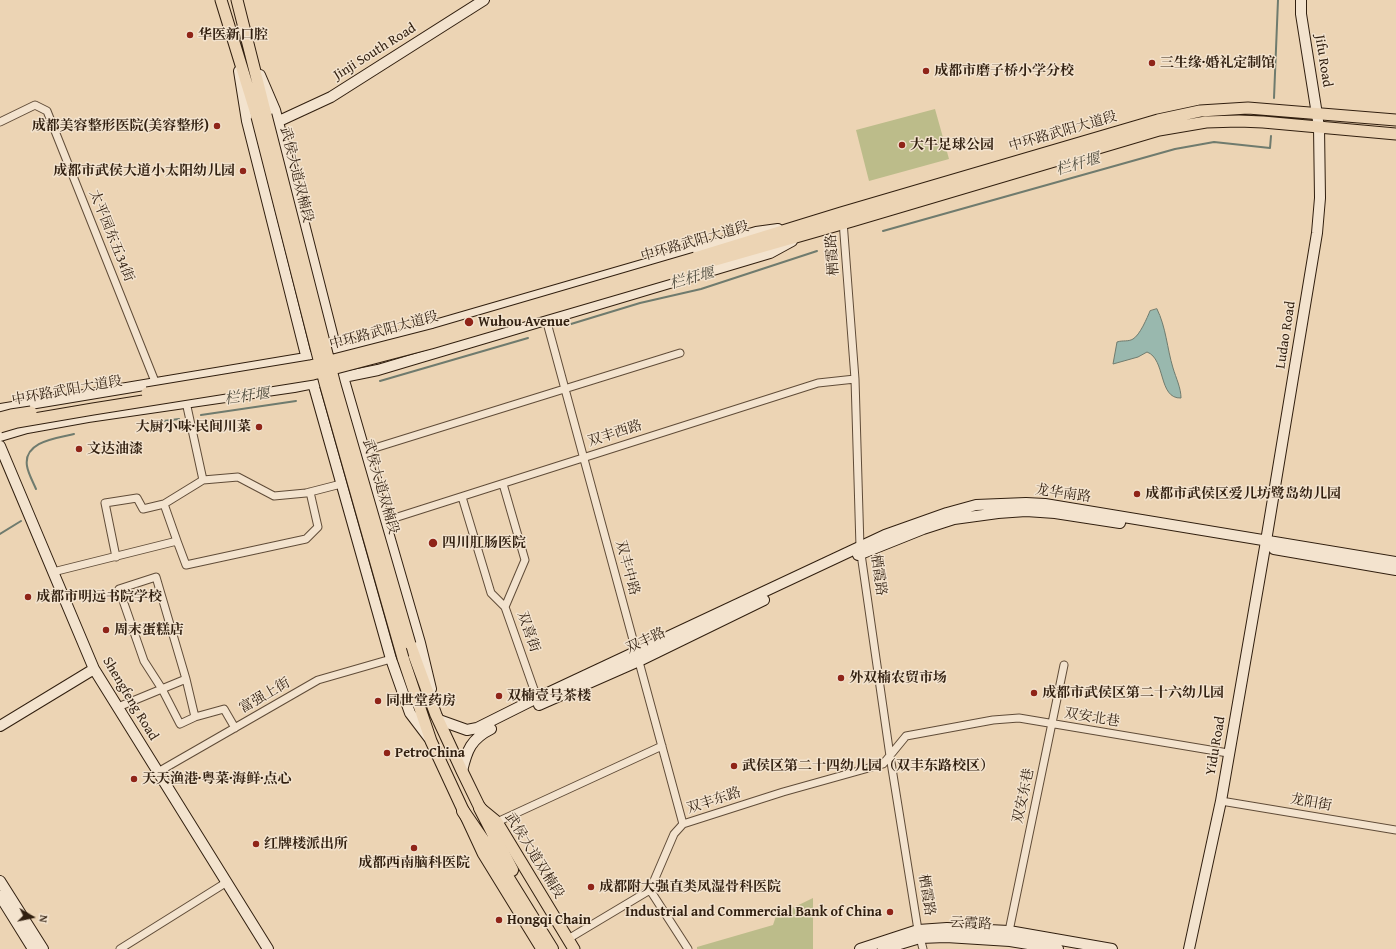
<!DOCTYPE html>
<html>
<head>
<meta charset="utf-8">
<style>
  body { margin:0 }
  #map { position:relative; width:1396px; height:949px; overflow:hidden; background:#ecd4b4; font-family:"Gentium Book Plus",serif }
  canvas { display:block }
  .north { position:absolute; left:12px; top:897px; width:40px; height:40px; -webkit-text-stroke:3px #f3e3ce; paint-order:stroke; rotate:99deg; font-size:11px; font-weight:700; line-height:16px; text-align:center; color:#311f0f }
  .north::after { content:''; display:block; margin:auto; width:14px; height:18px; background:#311f0f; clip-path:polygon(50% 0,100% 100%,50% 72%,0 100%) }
</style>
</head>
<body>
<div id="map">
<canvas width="1396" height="949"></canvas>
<div class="north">N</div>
</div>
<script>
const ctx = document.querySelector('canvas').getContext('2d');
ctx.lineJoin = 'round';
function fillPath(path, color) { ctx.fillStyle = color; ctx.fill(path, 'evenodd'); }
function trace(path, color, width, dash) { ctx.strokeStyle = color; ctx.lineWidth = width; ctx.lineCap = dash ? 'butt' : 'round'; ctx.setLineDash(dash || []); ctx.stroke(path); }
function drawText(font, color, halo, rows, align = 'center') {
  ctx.font = font + ' "Gentium Book Plus","Noto Serif SC",serif'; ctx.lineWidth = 3; ctx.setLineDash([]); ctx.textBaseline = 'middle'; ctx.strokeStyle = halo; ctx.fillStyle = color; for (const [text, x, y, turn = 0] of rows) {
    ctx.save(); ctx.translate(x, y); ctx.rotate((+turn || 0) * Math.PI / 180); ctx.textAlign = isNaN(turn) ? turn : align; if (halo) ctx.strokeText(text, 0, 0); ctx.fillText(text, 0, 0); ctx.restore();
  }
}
fillPath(new Path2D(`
  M935,109L949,159L869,181L856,130Z
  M813,898V949H697V947L773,925L776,916Z`), '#bcbc8a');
const water = new Path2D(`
  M1157,309C1166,327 1167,348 1173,368C1176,378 1181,388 1181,398C1158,399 1166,359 1147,352L1138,357L1113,364L1117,342C1123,340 1128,342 1133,339C1140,335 1147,318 1150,311Z`);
fillPath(water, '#99b8ae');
trace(water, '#6f7b6e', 1);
trace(new Path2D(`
  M1274,98L1278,0
  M883,231L1175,149L1214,142L1270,148L1271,136
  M571,324L640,303L701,289L817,251
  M380,381L528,338
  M201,415L296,401
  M140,424L179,419
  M36,489C33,482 28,473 27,466C23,441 58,438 74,434
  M0,534L21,521`), '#6f7b6e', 2);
const street = new Path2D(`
  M0,122L35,105L47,111L156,384
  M843,221L855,379L860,547L890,756L918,930L923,949
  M546,319L683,824
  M186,402L203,480
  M365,451L680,353
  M503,484L525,560L505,607L537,698
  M462,497L491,593L505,607
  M164,504L177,541
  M385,521L818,383L855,379
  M116,557L105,503L137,498L143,509L164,504L203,480L238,477L274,496L306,493L341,484
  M53,572L177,541L186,565L306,539L318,527L310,492
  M118,707L186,679L156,577L119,589L144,661L162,689L180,724L195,717L186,679
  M195,717L224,709L235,728
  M158,772L318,680L391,659
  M1221,801L1396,830
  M497,822L662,746
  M650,890L688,949
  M1009,931L1064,665
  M568,939L650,890L674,834L683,824L783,792L883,764L906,736L993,720L1019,718L1228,753
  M120,949L227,882`);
const secondary = new Path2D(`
  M239,71L247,121L313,383L391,659L410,713L429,738
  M260,75L275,110L343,377L420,643L431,689
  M277,122L331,97L484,0
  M0,409L306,358L359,347L756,232L778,229
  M0,436L27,428L88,417L294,387L378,370L770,253L792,241
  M0,446L94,669L268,949
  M1274,549L1396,570
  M858,555L923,529L954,519L998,513L1026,511L1055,513L1120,523
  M539,705L639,661L764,600
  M439,720L467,730L477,728L537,698L885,535L947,513L976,505L1026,503L1045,504L1396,562
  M0,726L94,669
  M462,771C467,750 471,739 491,729
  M0,881L43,949
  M0,896L33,949
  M860,949L918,930L947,928L1009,931L1112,949
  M883,949L920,938L946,937L1010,941L1058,949
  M1189,949L1221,801L1265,547L1317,233L1320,198L1319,127L1301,14V0`);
const primary = new Path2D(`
  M221,0L257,117
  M237,0L266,115
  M695,258L841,213L1158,120L1200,111L1248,108L1396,120
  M698,265L852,221L1159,130L1206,122L1239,121L1263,122L1396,134
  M410,644L436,715L462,771L480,808L497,822L574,949
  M403,658L431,741L483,853L542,949`);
const highway = new Path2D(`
  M480,808L512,870
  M463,811L500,865L552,949`);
trace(street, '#604c38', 9);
trace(secondary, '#311f0f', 12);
trace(primary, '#311f0f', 13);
trace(highway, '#311f0f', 14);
trace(street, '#f3e3ce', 7);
trace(secondary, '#f3e3ce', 10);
trace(primary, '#ecd4b4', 11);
trace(highway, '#ecd4b4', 12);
const primaryBridge = new Path2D(`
  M266,115L335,385L410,644
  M257,117L325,383L403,658
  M147,393L310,366L435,334L695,258
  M0,418L11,415L31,412
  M0,427L17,422L93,409L313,374L431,343L698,265`);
trace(primaryBridge, '#311f0f', 13, []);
trace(primaryBridge, '#ecd4b4', 11);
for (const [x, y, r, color] of [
  [190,35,4,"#8f2418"],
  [1152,63,4,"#8f2418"],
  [926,71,4,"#8f2418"],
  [217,126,4,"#8f2418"],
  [902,145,4,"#8f2418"],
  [243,171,4,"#8f2418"],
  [469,322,5,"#8f2418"],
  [259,427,4,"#8f2418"],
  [79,449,4,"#8f2418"],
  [1137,494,4,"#8f2418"],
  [433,543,5,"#8f2418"],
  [28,597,4,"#8f2418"],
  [106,630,4,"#8f2418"],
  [841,678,4,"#8f2418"],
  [1034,693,4,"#8f2418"],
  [499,696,4,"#8f2418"],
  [378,701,4,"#8f2418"],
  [387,753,4,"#8f2418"],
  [734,766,4,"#8f2418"],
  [134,779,4,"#8f2418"],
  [256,844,4,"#8f2418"],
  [414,848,4,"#8f2418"],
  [591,887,4,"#8f2418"],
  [890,912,4,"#8f2418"],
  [499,920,4,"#8f2418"]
]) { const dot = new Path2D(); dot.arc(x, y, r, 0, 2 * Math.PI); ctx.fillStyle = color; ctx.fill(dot); trace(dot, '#f3e3ce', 1.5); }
drawText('bold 14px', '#311f0f', '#f3e3ce', [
  ["华医新口腔",198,35],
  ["三生缘·婚礼定制馆",1160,63],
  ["成都市磨子桥小学分校",934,71],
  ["成都美容整形医院(美容整形)",209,126,"right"],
  ["大牛足球公园",910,145],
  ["成都市武侯大道小太阳幼儿园",235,171,"right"],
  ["Wuhou Avenue",478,322],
  ["大厨小味·民间川菜",251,427,"right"],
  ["文达油漆",87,449],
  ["成都市武侯区爱儿坊鹭岛幼儿园",1145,494],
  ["四川肛肠医院",442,543],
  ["成都市明远书院学校",36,597],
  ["周末蛋糕店",114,630],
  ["外双楠农贸市场",849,678],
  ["成都市武侯区第二十六幼儿园",1042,693],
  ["双楠壹号茶楼",507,696],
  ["同世堂药房",386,701],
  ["PetroChina",395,753],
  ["武侯区第二十四幼儿园（双丰东路校区）",742,766],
  ["天天渔港·粤菜·海鲜·点心",142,779],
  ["红牌楼派出所",264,844],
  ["成都西南脑科医院",414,863,"center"],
  ["成都附大强直类凤湿骨科医院",599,887],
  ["Industrial and Commercial Bank of China",882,912,"right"],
  ["Hongqi Chain",507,920]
], 'left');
drawText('14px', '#311f0f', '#f3e3ce', [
  ["Jinji South Road",375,52,-32],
  ["Jifu Road",1323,61,81],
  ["中环路武阳大道段",1063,132,-16],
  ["武侯大道双楠段",296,175,76],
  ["太平园东五34街",111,236,68],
  ["中环路武阳大道段",695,242,-16],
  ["栖霞路",833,255,-94],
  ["中环路武阳大道段",384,331,-15],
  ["Ludao Road",1286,335,-81],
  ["中环路武阳大道段",67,391,-10],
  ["双丰西路",615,434,-18],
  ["武侯大道双楠段",380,487,74],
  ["龙华南路",1063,494,8],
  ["双丰中路",627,568,75],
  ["栖霞路",878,575,82],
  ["双喜街",528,632,71],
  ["双丰路",646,641,-25],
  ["富强上街",265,696,-30],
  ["Shengfeng Road",130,699,59],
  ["双安北巷",1092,718,9],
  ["Yidu Road",1216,746,-80],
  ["双安东巷",1024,796,-78],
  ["双丰东路",714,801,-18],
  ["龙阳街",1311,803,10],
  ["武侯大道双楠段",534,856,58],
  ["栖霞路",926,895,81],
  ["云霞路",971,924,3]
]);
drawText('italic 15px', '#504d3f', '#f3e3ce', [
  ["栏杆堰",1078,165,-16],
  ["栏杆堰",692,279,-15],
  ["栏杆堰",247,397,-8]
]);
</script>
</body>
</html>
